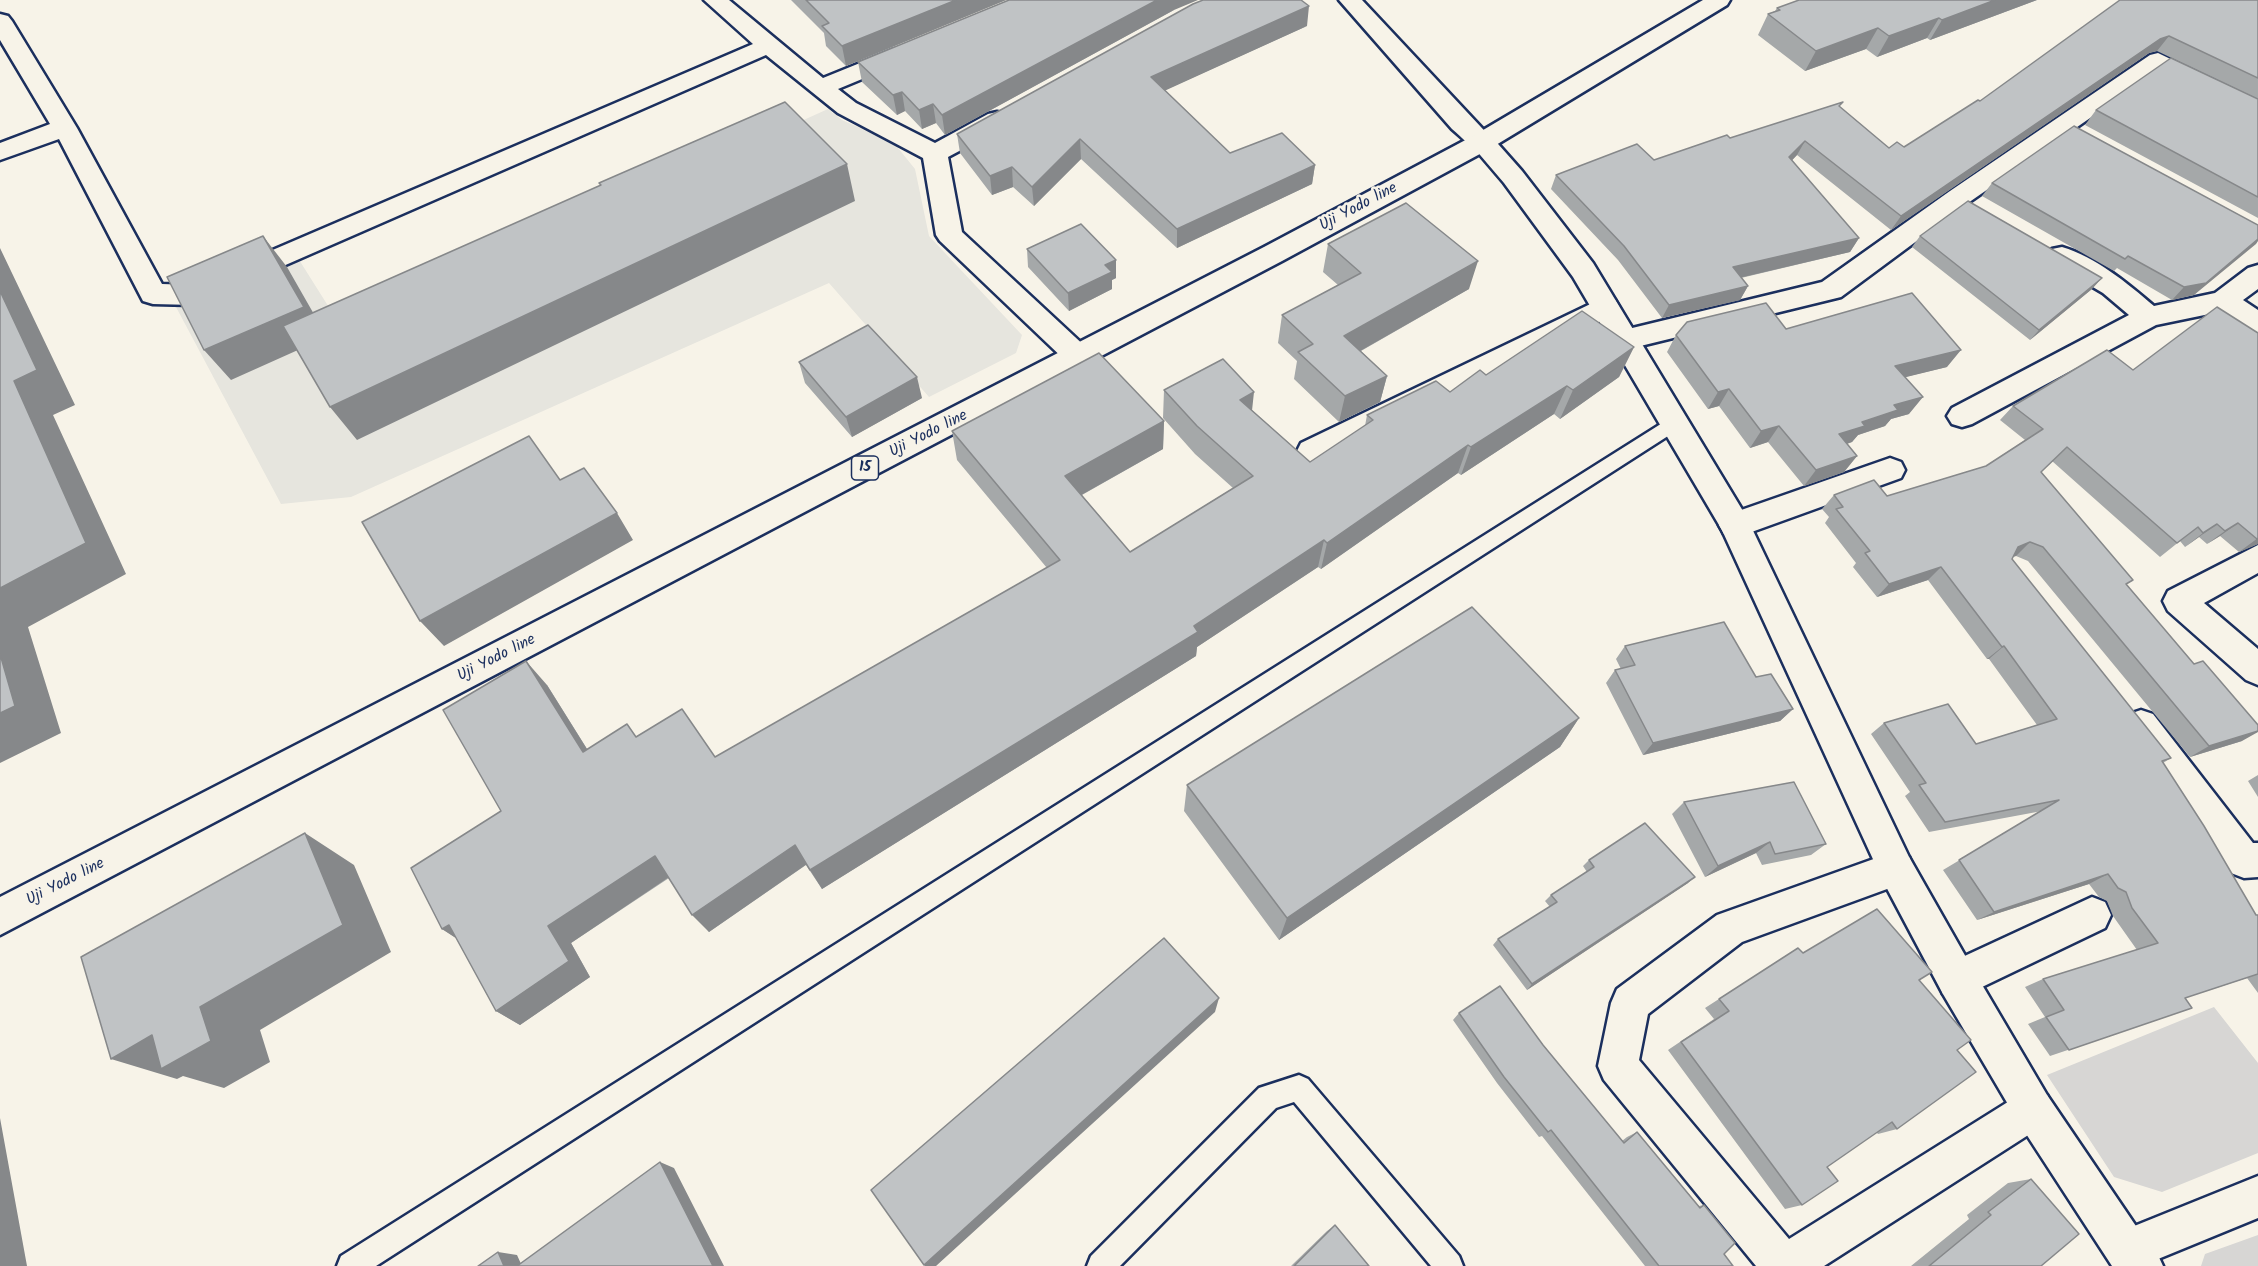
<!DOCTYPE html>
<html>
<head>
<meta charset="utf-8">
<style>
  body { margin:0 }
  canvas { display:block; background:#f7f3e8 }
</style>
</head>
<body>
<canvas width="2258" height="1266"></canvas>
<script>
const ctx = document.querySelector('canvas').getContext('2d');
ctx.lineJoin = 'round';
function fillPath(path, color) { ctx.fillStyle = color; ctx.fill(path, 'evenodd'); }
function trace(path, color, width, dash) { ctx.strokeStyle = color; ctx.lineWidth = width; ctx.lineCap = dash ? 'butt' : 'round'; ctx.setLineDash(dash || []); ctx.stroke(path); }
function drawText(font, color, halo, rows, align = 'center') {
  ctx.font = font + ' Kalam,sans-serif'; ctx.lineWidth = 5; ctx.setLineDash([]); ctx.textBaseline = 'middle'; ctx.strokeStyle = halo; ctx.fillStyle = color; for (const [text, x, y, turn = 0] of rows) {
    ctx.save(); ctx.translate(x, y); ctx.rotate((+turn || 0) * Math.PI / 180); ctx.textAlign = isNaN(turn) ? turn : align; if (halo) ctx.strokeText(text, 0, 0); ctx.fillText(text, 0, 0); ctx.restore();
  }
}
fillPath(new Path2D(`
  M828,109L842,120L894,143L915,169L929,236L1022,335L1016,353L929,397L829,283L351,497L281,504L176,307L296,255L342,328Z`), '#e6e5de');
fillPath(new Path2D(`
  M2214,1007L2258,1063V1153L2162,1192L2114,1177L2047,1075Z
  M2258,1235V1266H2201L2205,1254Z`), '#d7d6d4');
const lane = new Path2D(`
  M1675,415L1682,417L1684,422L1682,427L376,1266H337L341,1256Z
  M1299,1075L1308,1079L1459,1256L1463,1266H1431L1294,1102L1276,1108L1120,1266H1087L1091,1256L1259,1088Z`);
const street = new Path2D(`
  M704,0H729L823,78L892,50L900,48L908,50L912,55L908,60L838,89L856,103L935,143L988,114L997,112L1006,114L1009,120L1006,126L948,157L962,232L1089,350L1093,357L1089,364L1079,368L1069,364L940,241L936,235L923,158L838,113L766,55L194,305L153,304L143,301L59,139L0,160V143L50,124L0,40V14L8,16L12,21L77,128L162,284L191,285L753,44Z
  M1339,0H1362L1495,142L1491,148C1473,152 1465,140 1452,129Z
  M2158,53L2258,101V119L2159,70L1968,203L1841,297L1624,350L1614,347L1610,340L1614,333L1624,330L1822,282L1950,191L2150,55Z
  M2062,247C2096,257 2127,283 2154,306L2215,293L2248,268L2258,265V289L2243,300L2258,310V333L2248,330L2219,312L2156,325L1972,424L1962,427L1952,424L1947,416L1952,408L2129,315L2103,293L2052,263L2049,256L2052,249Z
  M1605,297L1615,300L1619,307L1615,314L1323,459L1312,463L1301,459L1297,451L1301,443Z
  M1890,458L1901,462L1905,470L1901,478L1735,538L1724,534L1719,525L1724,516Z
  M2258,545V573L2204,603L2258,649V685L2246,680L2168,611L2163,601L2168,591Z
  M2141,710L2153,714L2253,843H2258V877L2244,878L2231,873L2129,736L2124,725L2129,714Z
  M1896,851L1909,857L1914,869L1909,881L1742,942L1648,1014L1639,1060L1789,1239L2019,1095L2033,1089L2047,1095L2053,1109L2047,1123L1824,1266H1756L1604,1080L1598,1066L1611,1003L1617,989L1717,915Z
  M2092,897L2105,902L2111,915L2105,928L1957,999L1943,994L1938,980L1943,966Z
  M2258,1176V1218L2141,1266L2112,1265L2105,1250L2112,1235Z`);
const secondary = new Path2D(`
  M1482,134L1491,136L1522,171L1593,263L1746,516L1909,857L1971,966L2047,1095L2142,1235L2156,1251L2163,1266H2112L2019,1123L1943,994L1883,881L1722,530L1573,277L1504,183L1469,142L1473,136Z`);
const primary = new Path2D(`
  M1703,0H1730L1727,5L1491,148L1282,261L0,935V897L1264,247L1473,136Z`);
trace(lane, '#1b2f5e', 5);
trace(street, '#1b2f5e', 5);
trace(secondary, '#1b2f5e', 5);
trace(primary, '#1b2f5e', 5);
fillPath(lane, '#f7f3e8');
fillPath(street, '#f7f3e8');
fillPath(secondary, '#f7f3e8');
fillPath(primary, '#f7f3e8');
fillPath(new Path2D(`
  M791,0H1006L846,66L826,46L824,33Z
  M2037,0L1930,40L1927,38L1877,57L1866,49L1805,71L1758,35L1768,14L1775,11L1777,8Z
  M2258,0V99L2157,51L2149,53L1891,230L1797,155L1792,160L1859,238L1850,252L1741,278L1748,286L1740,300L1662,318L1618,260L1551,189L1556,175L1654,160L1840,107L1889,148L1904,147L1980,101Z
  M1174,10L945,135L936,123L922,129L905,111L897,115L862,82L858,62Z
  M1307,26L1165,90L1230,153L1315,165L1312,184L1177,248L1081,159L1034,206L1013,187L992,195L960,153L957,134Z
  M2258,99V218L2085,125L2096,110Z
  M1992,183L2258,225L2194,295L2172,300L2117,268L2114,271L1982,196Z
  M1920,236L2092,289L2030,340L1912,247Z
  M1328,244L1469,289L1361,351L1387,376L1380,402L1339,422L1294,379L1297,361L1278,343L1282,315L1338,285L1323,272Z
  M1027,249L1116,278L1112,280V289L1069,311L1028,267Z
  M1786,329L1947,367L1905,377L1909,414L1891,419L1885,426L1858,435L1852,442L1847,444L1857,456L1844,472L1804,486L1768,442L1750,448L1719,406L1708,409L1667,352L1676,335Z
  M2258,333V544L2239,552L2220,536L2207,544L2199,537L2185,547L2180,541L2160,557L2052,461L2041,472L2133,580L2126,585L2242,741L2190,757L2028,561L2016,556L2012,557V559L2171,758L2163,763L2256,915H2258V993L2247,978L2185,998L2192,1008L2050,1056L2028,1024L2045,1017L2025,987L2043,979L2137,950L2113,916L2107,901L2099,897L2089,884L1977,920L1943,870L2042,811L1929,832L1905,796L1910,792L1871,734L1884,723L1976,744L2037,725L1989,659H1987L1928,580L1877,597L1853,567L1856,563L1825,523L1829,517L1822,509L1834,495L1887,496L1986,466L2025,440L2000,420L2013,406Z
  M1634,347L1619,377L1560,419L1554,414L1461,475L1458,473L1321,569L1318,567L1197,647L1196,656L822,889L806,865L709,932L669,878L571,943L590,977L520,1025L496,1011L456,938L442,929L501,811L547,685L587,749L637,736L715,757L1047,568L957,460L952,431L1164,421L1163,449L1082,495L1130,552L1233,488L1195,454L1163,418L1164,390L1252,410L1310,462L1365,426L1367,415L1450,392L1486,375Z
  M799,362L922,398L852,437L805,383Z
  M1625,646L1756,677L1793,709L1780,721L1643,755L1606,683L1615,670L1621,669L1616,659Z
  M1579,718L1560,747L1279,940L1184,811L1187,785Z
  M2258,775V797L2248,781Z
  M1684,802L1826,844L1811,855L1762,865L1756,853L1705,877L1672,814Z
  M1589,860L1688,883L1527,990L1493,945L1498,939L1550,907L1545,901L1551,895L1587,872L1583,866Z
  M1798,948L1803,953L1919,980L1957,1050L1897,1129L1878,1134L1876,1132L1827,1167L1802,1205L1785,1209L1668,1050L1714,1019L1705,1008Z
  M1459,1013L1543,1045L1622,1141L1627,1137L1637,1132L1699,1206L1704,1205L1724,1254L1733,1266H1645L1542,1136L1539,1137L1497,1083L1453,1020Z
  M2031,1179L2041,1266H1911L1969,1219L1967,1215L2008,1183Z
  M1335,1225L1369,1266H1291L1327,1231Z`), '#a5a8a9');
fillPath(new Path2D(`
  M956,0H1006L846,66L842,46Z
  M1157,0H1198L1174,10L945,135L942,115Z
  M1995,0H2037L1930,40L1942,20Z
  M1309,6L1307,26L1151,97V77Z
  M1939,18L1927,38L1877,57L1889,36Z
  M1878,28L1866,49L1805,71L1816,51Z
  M2169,36L2157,51L2149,53L1891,230L1901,216L2160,39Z
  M902,92L905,111L897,115L893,95Z
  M933,104L936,123L922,129L919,110Z
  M1080,139L1081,159L1034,206L1032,187Z
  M1805,141L1797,155L1782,171L1789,157Z
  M847,164L855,201L357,440L330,407Z
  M1315,165L1312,184L1177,248V229Z
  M1012,167L1013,187L992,195L990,176Z
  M263,236L287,267L327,337L231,380L204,350Z
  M1859,238L1850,252L1726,281L1733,267Z
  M2258,239V241L2256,244L2194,295L2172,300L2184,287Z
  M0,248L75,405L53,415L126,574L28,627L61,733L0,763V588L14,381L0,291Z
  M1116,260V278L1112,280V289L1069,311L1068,293L1105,265Z
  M1478,261L1469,289L1339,363L1344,336Z
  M2102,278L2092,289L2030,340L2039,330Z
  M1748,286L1740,300L1662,318L1669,305Z
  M1634,347L1619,377L1560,419L1573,390Z
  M1961,350L1947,367L1882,383L1895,366Z
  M1387,376L1380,402L1339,422L1345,396Z
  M917,377L922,398L852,437L846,417Z
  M1567,386L1554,414L1461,475L1471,447Z
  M1729,389L1719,406L1708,409L1718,392Z
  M1254,392L1251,420L1240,400Z
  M1923,397L1909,414L1891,419L1885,426L1858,435L1852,442L1827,450L1839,434L1862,422L1894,405Z
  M1164,421L1163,449L1067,503L1065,476Z
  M1779,426L1768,442L1750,448L1761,431Z
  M1468,445L1458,473L1321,569L1327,543Z
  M1857,456L1844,472L1804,486L1816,470Z
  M617,513L633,540L444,646L420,621Z
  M2238,523L2220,536L2207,544L2225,531Z
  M2217,524L2199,537L2185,547L2203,533Z
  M2258,538V544L2239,552Z
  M1324,540L1318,567L1197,647L1196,656L822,889L810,870L1194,626Z
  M2030,542L2016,556L2003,560L2018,547Z
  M1941,567L1928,580L1877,597L1889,584Z
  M2004,646L1989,659H1987L2002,647Z
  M526,661L547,685L602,773L583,752Z
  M1793,709L1780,721L1643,755L1653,743Z
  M1579,718L1560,747L1279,940L1287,918Z
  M2258,731V732L2242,741L2190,757L2209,746Z
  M305,833L354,865L391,952L260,1030L270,1062L224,1088L183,1076L177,1079L111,1059L200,1007Z
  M1770,842L1756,853L1705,877L1718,866Z
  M795,845L807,864L709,932L692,915Z
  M655,856L672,875L571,943L590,977L520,1025L496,1011L548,926Z
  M2108,874L2089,884L1977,920L1994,912Z
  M1695,877L1688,883L1527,990L1532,984Z
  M449,925L468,946L442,929Z
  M1219,998L1215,1012L936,1266H925L924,1265Z
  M0,1118L27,1266H0Z
  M660,1162L674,1168L724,1266H713Z
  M498,1252L517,1255L522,1266H504Z`), '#86888a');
const building = new Path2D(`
  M806,0H956L842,46L822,26L829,23Z
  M1009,0H1157L942,115L933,104L919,110L902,92L893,95L858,62Z
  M1203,0H1301L1309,6L1151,77L1230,153L1282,133L1315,165L1177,229L1080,139L1032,187L1012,167L990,176L957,134L1193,4Z
  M1799,0H1995L1942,20L1939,18L1889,36L1878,28L1816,51L1768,14L1780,10L1777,8Z
  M2120,0H2258V78L2169,36L2160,39L1901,216L1805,141L1789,157L1859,238L1733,267L1748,286L1669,305L1624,246L1556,175L1637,144L1654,160L1727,135L1730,138L1843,102L1839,106L1889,148L1897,142L1904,147L1978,100L1980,101Z
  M2171,58L2258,99V197L2096,110Z
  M785,102L847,164L330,407L283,326L601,185L599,183Z
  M2074,126L2258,225V239L2206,283L2184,287L2128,256L2125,259L1992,183Z
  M1968,201L2102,278L2039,330L1920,236Z
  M1406,203L1478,261L1344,336L1387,376L1345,396L1298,352L1313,344L1282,315L1361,273L1328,244Z
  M1081,224L1116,260L1105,265L1112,272L1068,293L1027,249Z
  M263,236L304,307L204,350L167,277Z
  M0,291L37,370L14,381L86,543L0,588Z
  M1912,293L1961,350L1895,366L1923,397L1894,405L1898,410L1862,422L1865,426L1839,434L1857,456L1816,470L1779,426L1761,431L1729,389L1718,392L1676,335L1687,322L1766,303L1786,329Z
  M2217,307L2258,333V538L2257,539L2238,523L2225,531L2217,524L2203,533L2198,527L2177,543L2067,447L2041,472L2133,580L2126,584L2194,664L2203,661L2258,725V731L2209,746L2043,547L2030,542L2018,547L2012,559L2171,758L2162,761L2204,826L2256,915H2258V974L2185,998L2192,1008L2069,1050L2046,1017L2064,1010L2043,979L2158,943L2132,908L2126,892L2118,888L2108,874L1994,912L1959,860L2059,800L1945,822L1919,785L1926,783L1884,723L1948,704L1976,744L2057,719L2004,646L2002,647L1941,567L1889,584L1865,553L1870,551L1836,509L1843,507L1834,495L1874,480L1887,496L1986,466L2043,429L2013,406L2107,350L2133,370Z
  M1582,311L1634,347L1573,390L1567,386L1471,447L1468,445L1327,543L1324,540L1194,626L1198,632L810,870L795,845L692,915L655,856L548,926L569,961L496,1011L449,925L442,929L411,868L501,811L443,710L526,661L583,752L627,724L636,737L682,709L715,757L1060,560L952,431L1099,353L1164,421L1065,476L1130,552L1253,476L1197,426L1164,390L1223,359L1254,392L1240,400L1310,462L1373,420L1367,415L1436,381L1450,392L1480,370L1486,375Z
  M868,325L917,377L846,417L799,362Z
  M529,436L560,480L584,468L617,513L420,621L362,522Z
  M1472,607L1579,718L1287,918L1187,785Z
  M1724,622L1756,677L1771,674L1793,709L1653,743L1615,670L1635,665L1625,646Z
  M0,654L15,706L0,713Z
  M1794,782L1826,844L1775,854L1770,842L1718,866L1684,802Z
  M1645,823L1695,877L1532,984L1498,939L1557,902L1551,895L1594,867L1589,860Z
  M305,833L343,925L200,1007L211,1041L161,1069L152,1035L111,1059L81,957Z
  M1877,909L1932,972L1919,980L1971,1040L1957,1050L1976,1072L1897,1129L1892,1122L1827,1167L1838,1181L1802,1205L1681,1042L1729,1011L1719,999L1798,948L1803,953Z
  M1164,938L1219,998L924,1265L871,1190Z
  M1500,986L1543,1045L1624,1143L1637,1132L1700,1208L1704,1205L1735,1243L1724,1254L1733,1266H1659L1551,1130L1548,1132L1504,1077L1459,1013Z
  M660,1162L713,1266H517Z
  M2031,1179L2079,1234L2041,1266H1929L1991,1215L1988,1212Z
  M1335,1225L1369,1266H1294Z
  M498,1252L504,1266H478Z`);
fillPath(building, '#c0c3c5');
trace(building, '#86888a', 1.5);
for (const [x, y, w] of [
  [865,468,27]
]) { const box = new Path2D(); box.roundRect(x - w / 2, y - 12, w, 24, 4.5); ctx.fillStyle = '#f7f3e8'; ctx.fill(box); trace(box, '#1b2f5e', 1.5); }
drawText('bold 15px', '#1b2f5e', null, [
  ["15",865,468]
]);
drawText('16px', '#1b2f5e', '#f7f3e8', [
  ["Uji Yodo line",1359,208,-28],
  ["Uji Yodo line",929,435,-27],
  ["Uji Yodo line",497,659,-27],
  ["Uji Yodo line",66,883,-27]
]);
</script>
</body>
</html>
